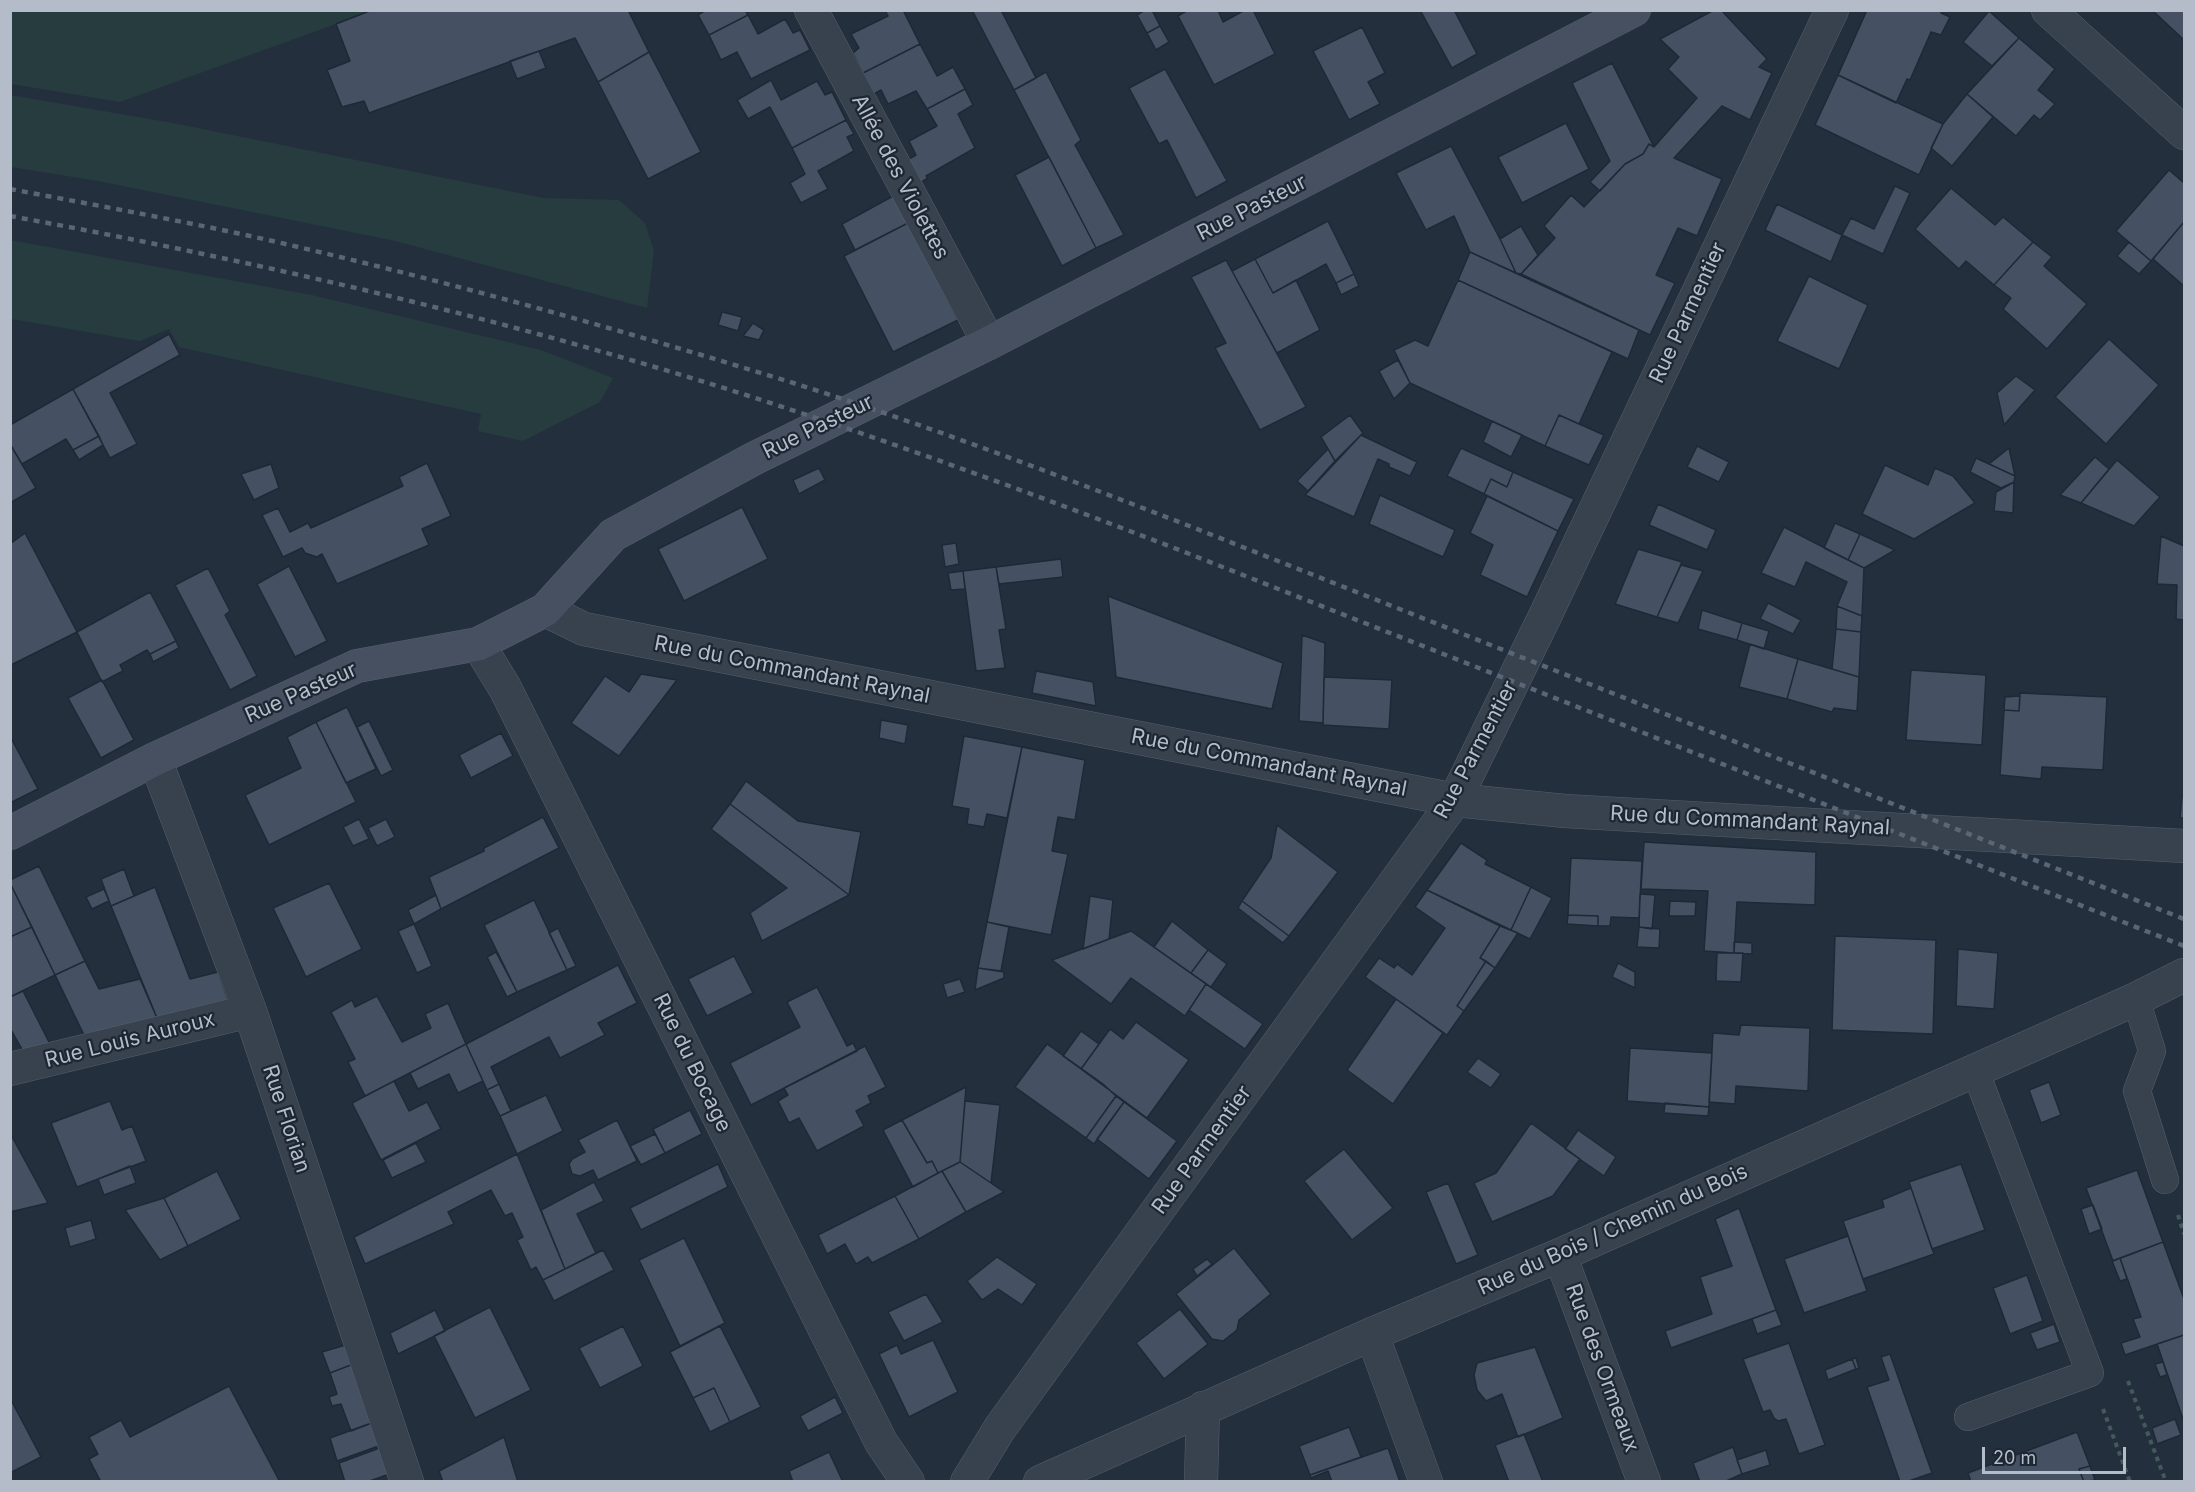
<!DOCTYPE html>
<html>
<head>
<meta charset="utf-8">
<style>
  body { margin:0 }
  #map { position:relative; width:2195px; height:1492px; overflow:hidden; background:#242f3e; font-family:Inter,sans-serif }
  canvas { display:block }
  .frame { position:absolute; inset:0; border:12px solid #b4bcc9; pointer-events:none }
  .scale { position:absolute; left:1982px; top:1447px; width:144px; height:27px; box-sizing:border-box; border:3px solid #b4bcc9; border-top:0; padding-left:8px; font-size:18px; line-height:21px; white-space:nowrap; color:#b4bcc9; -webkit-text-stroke:4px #1d2633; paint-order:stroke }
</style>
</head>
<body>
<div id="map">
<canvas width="2195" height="1492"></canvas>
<div class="frame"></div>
<div class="scale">20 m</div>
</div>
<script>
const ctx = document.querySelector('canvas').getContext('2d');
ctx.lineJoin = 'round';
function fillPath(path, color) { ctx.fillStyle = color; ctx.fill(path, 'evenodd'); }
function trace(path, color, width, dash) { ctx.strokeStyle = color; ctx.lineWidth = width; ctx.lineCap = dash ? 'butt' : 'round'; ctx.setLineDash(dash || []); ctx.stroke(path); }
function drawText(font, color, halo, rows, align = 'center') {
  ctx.font = font + ' Inter,sans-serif'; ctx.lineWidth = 4.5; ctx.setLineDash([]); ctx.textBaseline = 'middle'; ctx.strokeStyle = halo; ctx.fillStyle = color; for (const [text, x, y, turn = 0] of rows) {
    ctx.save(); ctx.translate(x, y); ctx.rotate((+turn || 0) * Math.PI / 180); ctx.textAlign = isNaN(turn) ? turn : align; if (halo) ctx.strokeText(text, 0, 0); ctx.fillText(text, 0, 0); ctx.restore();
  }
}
fillPath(new Path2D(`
  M10,11H372L120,102L11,84Z
  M10,95L173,123L544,198L619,200L645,223L654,251L647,308L391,240L98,181L11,167Z
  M10,240L312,295L541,350L613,378L600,402L523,441L478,431L481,414L179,347L169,329L140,341L11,319Z`), '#263c3f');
const building = new Path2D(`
  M372,10H628L649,52L598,82L575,38L369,113L364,101L342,107L327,70L350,61L336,24Z
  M706,10H745L748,15L709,35L698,15Z
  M885,10H903L920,44L863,73L853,53L859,48L851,34L888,16Z
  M972,10H1001L1036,78L1014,90Z
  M1145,10H1152L1160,26L1147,33L1137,15Z
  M1188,10H1218L1223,22L1245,10H1253L1275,54L1214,85L1178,16Z
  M1420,10H1454L1477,54L1452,68Z
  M1714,10H1721L1767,59L1759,67L1772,73L1750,120L1722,106L1674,158L1722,179L1697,236L1678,228L1656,275L1675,283L1650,335L1521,274L1555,238L1544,226L1571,195L1584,207L1625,164L1643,154L1649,144L1654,147L1697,98L1668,69L1679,57L1660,39Z
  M1867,10H1942L1941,13L1950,17L1941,35L1931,32L1910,80L1907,79L1896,103L1838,75Z
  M2152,10H2184V40Z
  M1989,11L2019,38L1992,66L1963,42Z
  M748,15L758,34L785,19L793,33L800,30L810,50L751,79L737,52L721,60L709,35Z
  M1160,26L1169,42L1156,50L1147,33Z
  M1362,27L1385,73L1368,82L1380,104L1349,120L1313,51Z
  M2019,38L2055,69L2038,90L2055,104L2040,120L2034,115L2016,136L1967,94Z
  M920,44L937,76L953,67L965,89L927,109L916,91L888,104L881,90L874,94L863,73Z
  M539,51L546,68L517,79L510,61Z
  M649,52L701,152L648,179L598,82Z
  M1612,63L1654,147L1649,144L1643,154L1625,164L1600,191L1590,182L1610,161L1572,83Z
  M1165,69L1227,181L1196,198L1167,140L1159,144L1129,88Z
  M1046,72L1081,140L1075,145L1124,235L1096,248L1014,90Z
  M1838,75L1943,124L1919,175L1815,125Z
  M771,80L781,100L817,81L825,95L832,92L846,120L792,148L770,107L748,119L737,100Z
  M965,89L973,105L958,114L975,148L926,176L928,178L920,183L907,160L916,155L909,141L937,126L927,109Z
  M1967,94L1993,117L1952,166L1931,148L1943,124Z
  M846,120L854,134L847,137L854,151L818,171L828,189L801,203L790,183L805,174L792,148Z
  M1566,123L1589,169L1522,203L1498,157Z
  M1451,146L1500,239L1516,273L1470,252L1454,216L1426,230L1396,173Z
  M1049,157L1096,248L1062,266L1015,175Z
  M2169,170L2184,183V222L2151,261L2116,231Z
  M1895,186L1910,193L1883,254L1842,235L1851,218L1874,229Z
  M1951,188L1995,225L2003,217L2033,242L1994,285L1966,261L1959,269L1915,229Z
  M895,195L908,223L855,250L842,224Z
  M1777,204L1842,235L1831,262L1765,230Z
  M1328,221L1354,274L1336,283L1326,264L1273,293L1255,259Z
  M2184,222V286L2153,259Z
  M908,223L958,320L893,352L844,256Z
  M1521,226L1538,255L1521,274L1516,273L1500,239Z
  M2033,242L2052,257L2044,266L2087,304L2047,349L2003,309L2011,298L1994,285Z
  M2129,242L2151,261L2139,274L2117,256Z
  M1470,252L1639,330L1628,359L1458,280Z
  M1255,259L1273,293L1296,280L1320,330L1277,353L1232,271Z
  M1226,260L1306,407L1260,430L1215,348L1226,343L1191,277Z
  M1354,274L1359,286L1341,295L1336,283Z
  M1809,276L1868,305L1839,369L1777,341Z
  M1458,280L1612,352L1579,424L1559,415L1545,446L1410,383L1394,350L1415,340L1428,346Z
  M722,312L742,317L738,331L718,325Z
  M753,323L764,330L759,340L743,336Z
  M169,334L180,355L110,393L137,444L110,458L73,389Z
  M2109,339L2159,385L2106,444L2055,397Z
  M1398,360L1410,383L1394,399L1379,371Z
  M2016,376L2035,390L2004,425L1997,393Z
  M73,389L99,436L73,450L66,439L22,464L10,444V425Z
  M1350,415L1363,433L1335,461L1321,437Z
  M1559,415L1604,435L1589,465L1545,446Z
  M1492,421L1522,435L1511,457L1483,442Z
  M1361,435L1417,462L1410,476L1389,467V464L1378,459L1354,517L1305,495Z
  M99,436L103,445L79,460L73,450Z
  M10,444L36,488L10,503Z
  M1697,446L1729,462L1719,482L1687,467Z
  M1461,448L1513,472L1507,487L1491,479L1484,494L1447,476Z
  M2009,448L2015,476L1989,464Z
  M1328,449L1335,461L1308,491L1297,481Z
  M2095,457L2109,469L2081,503L2060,495Z
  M1976,458L2015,476L2014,482L2001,488L1970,472Z
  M2117,460L2160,497L2134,526L2081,503Z
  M427,463L451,516L422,529L429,545L337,584L322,554L317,557L305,553L302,548L283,557L262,515L278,508L290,532L308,523L311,528L403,486L399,477Z
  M271,464L279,488L254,500L241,474Z
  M1885,465L1928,485L1935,468L1953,476L1975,503L1914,539L1862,514Z
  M819,468L825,480L799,494L793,480Z
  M1513,472L1574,499L1558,531L1484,494L1491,479L1507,487Z
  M2014,482L2013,513L1994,511L1996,492Z
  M1380,495L1455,530L1443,557L1369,524Z
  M1487,496L1558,531L1527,597L1480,575L1493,545L1470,533Z
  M1658,504L1716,530L1707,550L1649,525Z
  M742,507L768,559L684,601L658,549Z
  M1835,523L1860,534L1848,560L1824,548Z
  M1784,527L1864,568L1862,616L1837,606L1847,582L1806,562L1795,587L1761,573Z
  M25,533L77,632L11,665L10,544Z
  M1860,534L1895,550L1864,568L1848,560Z
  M2161,536L2184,546V620L2176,619L2177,585L2157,584Z
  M956,543L959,564L945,567L942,545Z
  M1638,549L1682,562L1657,617L1615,604Z
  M1061,559L1063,577L999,584L996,567Z
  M1681,565L1703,571L1678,623L1657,617Z
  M289,566L327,641L295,657L257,584Z
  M996,567L1006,629L999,630L1005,668L976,671L963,571Z
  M208,568L230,611L225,615L257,676L230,690L175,585Z
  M963,571L965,589L951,590L948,573Z
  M150,592L176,641L150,654L147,650L120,665L123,671L102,682L77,632Z
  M1108,596L1283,663L1272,709L1116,677Z
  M1768,603L1801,620L1793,634L1760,619Z
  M1837,606L1862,616L1861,632L1836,629Z
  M1702,610L1742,623L1737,640L1698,629Z
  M1742,623L1769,631L1764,649L1737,640Z
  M1836,629L1861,632L1859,677L1832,669Z
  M1302,635L1325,643L1323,723L1299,721Z
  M176,641L179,648L153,662L150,654Z
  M1750,644L1798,659L1787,699L1739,687Z
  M1798,659L1859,677L1857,711L1834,708L1832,712L1787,699Z
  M1911,670L1986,675L1982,745L1906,740Z
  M1036,671L1093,682L1096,706L1032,693Z
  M641,674L677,680L619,756L571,723L605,676L629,692Z
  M1324,677L1392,680L1389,729L1323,725Z
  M102,680L134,740L101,758L68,698Z
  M2020,693L2107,697L2103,770L2042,767L2041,779L2000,775L2004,710L2019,711Z
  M2020,696L2019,711L2004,710L2005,697Z
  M347,707L376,769L346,783L316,722Z
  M881,720L908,725L905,744L879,738Z
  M369,721L393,770L381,776L357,727Z
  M316,722L356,802L269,845L245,795L301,768L287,737Z
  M501,733L513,756L471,778L459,755Z
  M10,736L38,789L10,803Z
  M964,736L1022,747L1007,818L987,814L984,827L967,824L969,809L952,806Z
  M1022,747L1085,760L1075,820L1058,817L1052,851L1068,854L1051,935L987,922Z
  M746,781L798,821L861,832L849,895L730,804Z
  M2182,796H2184V818H2180Z
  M730,804L849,895L762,941L750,913L787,888L711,829Z
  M543,817L559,848L441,909L429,877L484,851V848Z
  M359,819L369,839L353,846L343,827Z
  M386,819L395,837L377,846L368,828Z
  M1277,825L1338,872L1289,936L1242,901L1271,858Z
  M1644,842L1816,852L1815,905L1737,902L1734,953L1704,951L1708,891L1641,889Z
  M1461,843L1487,860L1485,864L1531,887L1511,930L1427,890Z
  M1571,858L1642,861L1639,918L1611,917L1610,926H1598V916L1568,915Z
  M39,866L85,961L55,975L10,883V880Z
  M124,869L134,896L111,906L101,879Z
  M10,883L32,927L10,937Z
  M329,883L362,949L306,977L273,908Z
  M155,887L190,979L218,972L228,1000L157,1018L111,906Z
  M1531,887L1552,898L1530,939L1511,930Z
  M104,889L109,901L92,909L86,897Z
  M1427,890L1500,926L1480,958L1486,961L1457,1006L1464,1011L1447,1035L1365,977L1379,958L1394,968L1397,964L1412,975L1445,928L1415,907Z
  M1640,894L1655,895L1652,929L1639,927Z
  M436,895L441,909L414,924L408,910Z
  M1090,896L1113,900L1109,939L1083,949Z
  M534,900L567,970L517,992L484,925Z
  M1242,901L1289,936L1283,943L1238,908Z
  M1670,901L1696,902L1695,916H1669Z
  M1568,915L1598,916V926L1567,924Z
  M1172,921L1208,950L1191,973L1154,947Z
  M987,922L1009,927L1001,971L978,968Z
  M414,924L432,966L417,973L398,931Z
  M1500,926L1518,933L1495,968L1480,958Z
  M32,927L55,975L10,997V937Z
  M1639,927L1660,929L1659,948L1637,947Z
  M558,928L576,966L567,970L549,933Z
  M1131,931L1206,984L1185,1016L1131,978L1111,1004L1052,960Z
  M1835,936L1936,940L1933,1034L1832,1030Z
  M1734,942L1752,943V954L1734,953Z
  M1958,949L1998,953L1994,1009L1956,1006Z
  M1208,950L1227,964L1211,987L1191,973Z
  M496,952L517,992L507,997L487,957Z
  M1717,953H1743L1741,982L1716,981Z
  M734,956L753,993L707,1016L688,979Z
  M85,961L99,989L140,979L157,1018L84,1035L55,975Z
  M1486,961L1495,968L1464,1011L1457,1006Z
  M1618,963L1635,972V988L1612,977Z
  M618,965L637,1003L598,1023L605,1035L560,1058L549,1037L491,1067L499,1084L487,1090L466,1044Z
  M978,968L1004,972V978L975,990Z
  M960,979L965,992L947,998L943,984Z
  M1206,984L1263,1024L1245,1049L1189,1010Z
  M817,987L847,1046L853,1043L857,1051L751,1105L730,1063L800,1027L787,1002Z
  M23,991L50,1044L23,1051L10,1028V997Z
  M377,996L402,1042L431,1028L425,1014L448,1003L466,1044L365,1096L348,1062L355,1059L331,1012L352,1000L355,1007Z
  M1396,999L1443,1033L1393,1104L1347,1070Z
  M1136,1022L1189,1060L1147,1118L1081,1069L1110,1029L1123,1039Z
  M1741,1025L1810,1028L1808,1091L1736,1086L1735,1104L1709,1102L1713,1033L1739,1035Z
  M1081,1031L1099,1044L1081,1069L1063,1056Z
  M466,1044L483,1081L458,1093L449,1074L418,1089L410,1073Z
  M1047,1044L1103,1084L1116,1096L1086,1138L1015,1087Z
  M865,1046L886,1087L868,1096L871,1103L856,1111L864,1126L817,1151L799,1118L789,1123L778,1101L788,1095L784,1088Z
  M1630,1048L1712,1053L1709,1107L1627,1101Z
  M1478,1058L1501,1074L1491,1088L1467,1072Z
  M394,1081L409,1111L427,1102L441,1129L381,1160L352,1103Z
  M2049,1082L2061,1115L2041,1123L2029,1090Z
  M499,1084L511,1111L500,1116L487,1090Z
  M966,1087L960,1162L938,1173L932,1161L927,1163L902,1120Z
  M546,1095L563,1131L517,1154L500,1116Z
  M1116,1096L1124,1102L1094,1144L1086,1138Z
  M110,1101L122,1130L132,1126L146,1161L77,1187L51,1123Z
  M965,1101L1000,1105L991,1183L960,1162Z
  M1124,1102L1177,1141L1149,1179L1097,1139Z
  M1665,1103L1709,1107L1708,1116L1664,1113Z
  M690,1110L702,1134L665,1153L653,1129Z
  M617,1120L637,1161L598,1180L593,1170L580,1176L572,1174L569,1164L572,1159L585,1152L578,1140Z
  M902,1120L927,1163L932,1161L938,1173L913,1187L883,1130Z
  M1531,1123L1580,1159L1553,1196L1492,1222L1474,1183L1496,1173Z
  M1578,1130L1616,1157L1604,1176L1565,1149Z
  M10,1133L48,1203L10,1212Z
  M655,1134L665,1153L641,1165L630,1146Z
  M416,1143L426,1162L392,1178L383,1160Z
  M1344,1149L1393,1208L1352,1240L1304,1181Z
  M517,1154L565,1269L543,1280L536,1267L531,1270L517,1240L523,1237L512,1213L505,1216L491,1190L448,1212L454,1224L365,1264L354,1237Z
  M960,1162L991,1183L1004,1192L966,1212L942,1171Z
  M718,1164L728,1187L641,1230L630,1208Z
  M1961,1164L1985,1230L1932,1249L1909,1182Z
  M130,1166L136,1183L104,1195L98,1179Z
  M2137,1170L2163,1242L2113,1261L2086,1188Z
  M217,1171L241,1219L188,1246L164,1198Z
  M942,1171L966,1212L919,1239L895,1196Z
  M594,1182L604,1201L577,1214L596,1253L565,1269L541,1210Z
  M1448,1183L1478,1255L1456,1264L1426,1192Z
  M1911,1188L1934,1254L1863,1279L1843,1221L1884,1207L1882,1200Z
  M895,1196L919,1239L872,1263L868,1257L856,1264L845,1244L827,1254L818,1235Z
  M164,1198L188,1246L160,1260L125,1210Z
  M2093,1205L2102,1229L2089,1234L2081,1209Z
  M1739,1208L1776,1310L1671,1348L1665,1331L1712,1314L1700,1277L1732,1266L1715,1219Z
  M91,1220L96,1239L70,1247L65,1228Z
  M1848,1236L1867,1291L1804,1313L1784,1259Z
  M684,1238L725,1323L680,1346L639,1260Z
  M2163,1242L2184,1299V1335L2125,1355L2121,1343L2140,1337L2133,1319L2141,1317L2120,1258Z
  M1234,1248L1271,1294L1239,1320L1237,1330L1223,1341L1212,1339L1176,1294Z
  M603,1250L614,1270L554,1301L543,1280Z
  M997,1257L1037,1284L1022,1305L998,1289L982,1300L967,1281Z
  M2120,1258L2127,1279L2120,1281L2112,1261Z
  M1207,1259L1212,1264L1197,1276L1193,1269Z
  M2027,1275L2043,1321L2010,1334L1993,1288Z
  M926,1294L943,1322L904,1341L888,1312Z
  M490,1307L531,1390L475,1418L434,1336Z
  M1180,1309L1208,1344L1164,1379L1136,1343Z
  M435,1310L445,1331L398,1354L390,1333Z
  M1776,1310L1782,1325L1757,1334L1752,1319Z
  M2054,1324L2060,1342L2037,1350L2030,1333Z
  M623,1326L643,1366L600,1388L579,1348Z
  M720,1326L761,1407L730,1422L714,1388L693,1398L670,1352Z
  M2184,1335V1422L2157,1344Z
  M933,1340L958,1392L909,1417L879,1354L897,1345L901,1354Z
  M1789,1343L1825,1445L1799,1454L1786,1419L1778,1421L1774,1418L1770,1410L1763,1412L1743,1359Z
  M349,1344L356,1363L330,1373L322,1352Z
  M1535,1347L1563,1418L1518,1437L1502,1394L1486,1401L1477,1390L1474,1375L1477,1363Z
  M1890,1354L1932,1473L1906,1482H1900L1867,1387L1889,1380L1881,1357Z
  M1856,1358L1859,1368L1856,1369L1852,1359Z
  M1852,1359L1856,1369L1828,1380L1825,1370Z
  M2163,1362L2167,1375L2160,1377L2155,1364Z
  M356,1363L377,1421L351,1431L341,1404L332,1406L329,1397L337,1394L330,1373Z
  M229,1386L280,1482H101L89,1459L98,1454L89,1437L121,1420L130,1437Z
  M714,1388L730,1422L710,1432L693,1398Z
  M835,1397L843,1413L808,1431L800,1416Z
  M10,1398L41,1457L10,1473Z
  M2175,1419L2181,1435L2157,1444L2152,1428Z
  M377,1421L384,1444L337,1461L330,1438Z
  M1349,1427L1361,1457L1310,1475L1299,1446Z
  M2077,1432L2090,1466L2079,1469L2084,1482H1971L1968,1473Z
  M1524,1434L1543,1482H1509L1495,1445Z
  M504,1437L518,1482H443L439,1471Z
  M385,1446L395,1472L367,1482H345L339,1463Z
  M1733,1447L1742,1474L1724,1482H1700L1693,1463Z
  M1388,1448L1400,1482H1332L1328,1471L1311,1478L1310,1475Z
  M1766,1450L1770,1465L1742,1474L1737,1460Z
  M829,1452L843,1482H793L789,1471Z
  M2090,1466L2095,1480L2084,1482L2079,1469Z`);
fillPath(building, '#455162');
trace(building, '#1f2835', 1.5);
const lane = new Path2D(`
  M2136,999L2152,1051L2137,1091L2165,1180
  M1968,1417L2090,1373L1975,1070`);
const street = new Path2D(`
  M811,10L989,343
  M2048,10L2184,133
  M545,610L584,629L1455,800L1565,811L2184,846
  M478,644L505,688L881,1442L908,1482
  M155,759L250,1011L407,1482
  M10,1069L250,1011
  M1560,1255L1644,1482
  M1372,1334L1426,1482
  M967,1482L1000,1428L1455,800L1546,614L1832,10
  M1040,1482L1372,1334L1560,1255L2136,999L2184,975
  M1201,1482L1203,1408`);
const secondary = new Path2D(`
  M10,833L155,759L357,666L478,644L545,610L613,535L755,458L989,343L1634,10`);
trace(lane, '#565f6c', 28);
trace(street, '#565f6c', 34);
trace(secondary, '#565f6c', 34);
trace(new Path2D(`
  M2178,1215L2184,1234
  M2128,1381L2166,1482
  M2103,1409L2130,1482`), '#44595c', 4, [4.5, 4.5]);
trace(lane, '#38414e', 27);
trace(street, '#38414e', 33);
trace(secondary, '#465061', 33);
trace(new Path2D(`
  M10,189C100,206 189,222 277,242C432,278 586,320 738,366C892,412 1042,469 1192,527L2184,919
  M10,216C245,259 480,313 708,383C868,433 1026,491 1182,551L2184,946`), '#5a6575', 4.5, [6, 6]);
drawText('21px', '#b4bcc9', '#1d2633', [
  ["Allée des Violettes",900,177,62],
  ["Rue Pasteur",1252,208,-27],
  ["Rue Parmentier",1688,313,-65],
  ["Rue Pasteur",818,427,-26],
  ["Rue du Commandant Raynal",792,670,11],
  ["Rue Pasteur",301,693,-24],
  ["Rue Parmentier",1476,750,-62],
  ["Rue du Commandant Raynal",1269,763,11],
  ["Rue du Commandant Raynal",1750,821,3],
  ["Rue Louis Auroux",130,1040,-14],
  ["Rue du Bocage",692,1063,64],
  ["Rue Florian",286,1119,72],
  ["Rue Parmentier",1202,1150,-54],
  ["Rue du Bois / Chemin du Bois",1613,1230,-24],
  ["Rue des Ormeaux",1602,1368,70]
]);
</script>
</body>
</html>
